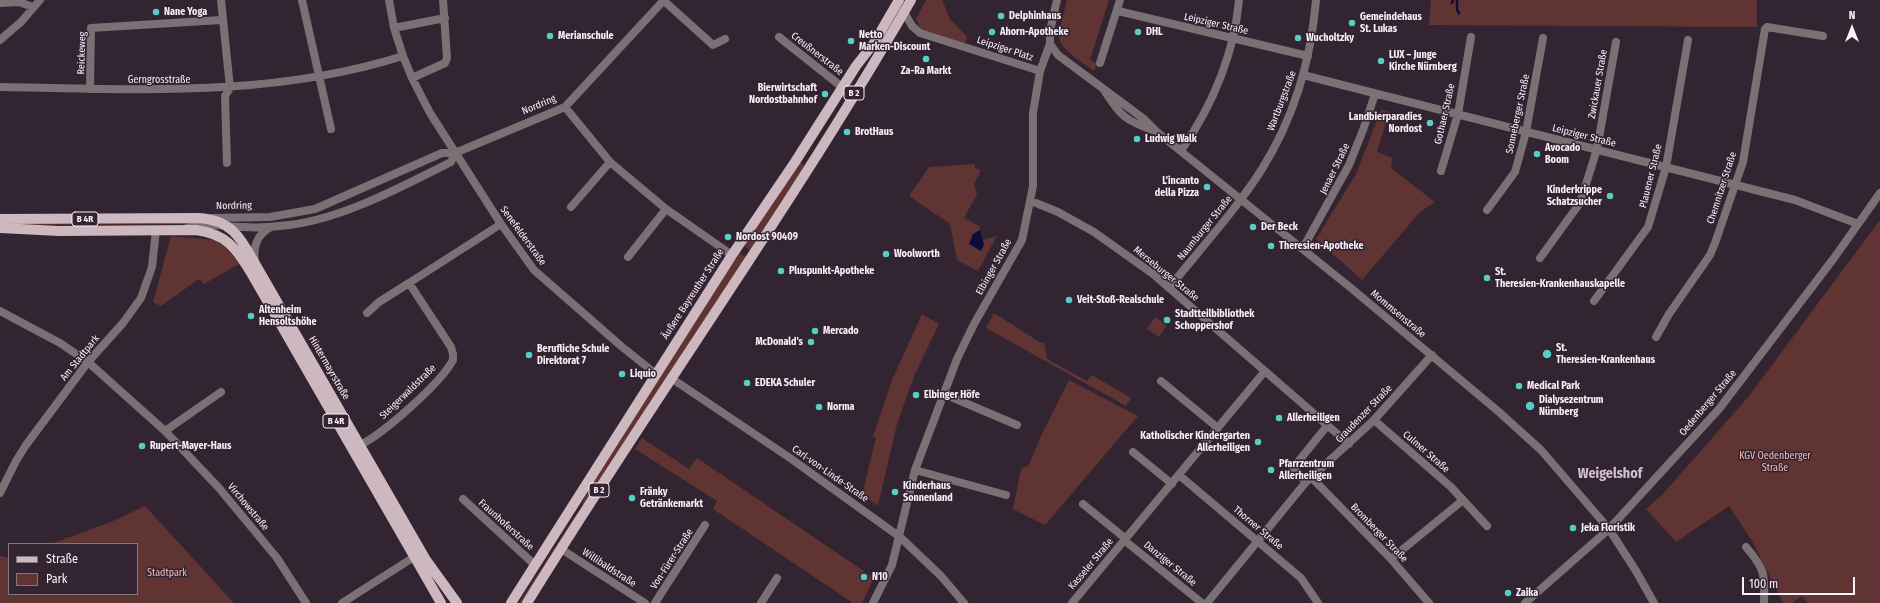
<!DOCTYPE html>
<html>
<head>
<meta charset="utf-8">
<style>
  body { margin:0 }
  #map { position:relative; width:1880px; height:603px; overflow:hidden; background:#322431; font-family:"Fira Sans Condensed",sans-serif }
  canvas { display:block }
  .legend { position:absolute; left:8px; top:543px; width:130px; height:52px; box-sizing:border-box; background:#322431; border:1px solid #827681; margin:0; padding:5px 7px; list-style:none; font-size:12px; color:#faf0fa }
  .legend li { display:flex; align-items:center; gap:8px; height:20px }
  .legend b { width:20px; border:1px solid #827681 }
  .north { position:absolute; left:1832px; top:8px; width:40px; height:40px; -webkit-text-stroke:3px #322431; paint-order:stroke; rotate:0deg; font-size:11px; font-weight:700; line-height:16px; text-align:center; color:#faf0fa }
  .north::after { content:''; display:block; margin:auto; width:14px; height:18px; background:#faf0fa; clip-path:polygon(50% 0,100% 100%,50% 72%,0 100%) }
  .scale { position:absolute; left:1742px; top:577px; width:113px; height:18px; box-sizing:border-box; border:2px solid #faf0fa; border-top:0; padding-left:5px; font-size:12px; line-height:14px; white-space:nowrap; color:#faf0fa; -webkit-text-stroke:3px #322431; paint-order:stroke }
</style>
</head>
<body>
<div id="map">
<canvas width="1880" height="603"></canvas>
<ul class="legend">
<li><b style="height:5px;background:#ceb8bf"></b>Straße</li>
<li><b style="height:11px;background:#603432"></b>Park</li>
</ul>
<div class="north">N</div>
<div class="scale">100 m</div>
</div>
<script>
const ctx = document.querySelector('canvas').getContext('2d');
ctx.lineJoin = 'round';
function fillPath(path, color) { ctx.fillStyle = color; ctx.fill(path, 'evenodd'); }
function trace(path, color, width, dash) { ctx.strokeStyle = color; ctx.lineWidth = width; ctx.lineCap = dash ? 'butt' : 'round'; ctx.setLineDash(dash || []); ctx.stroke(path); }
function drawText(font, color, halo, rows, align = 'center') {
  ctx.font = font + ' "Fira Sans Condensed",sans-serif'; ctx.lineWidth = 3; ctx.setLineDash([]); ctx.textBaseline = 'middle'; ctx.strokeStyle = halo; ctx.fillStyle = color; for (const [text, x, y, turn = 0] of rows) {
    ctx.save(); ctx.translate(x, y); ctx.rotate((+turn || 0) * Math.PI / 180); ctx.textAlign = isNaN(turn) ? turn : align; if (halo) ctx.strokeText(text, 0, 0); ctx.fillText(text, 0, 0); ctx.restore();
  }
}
fillPath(new Path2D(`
  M926,0H942L950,19L967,37L965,43L921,29L916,19Z
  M1067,0H1109L1090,60L1097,63L1094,71C1081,61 1061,51 1058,35Z
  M1431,0H1757V27L1429,25Z
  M1381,110L1389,112L1377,152L1392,158L1391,168L1435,202L1420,212L1362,280L1316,239L1356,174Z
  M799,163H802L804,166L750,250L743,246Z
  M975,164V169H979L980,172L974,184L977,194L964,218L979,226L980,230L977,231L984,245L983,240L997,236L978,271L957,260L950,224L909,196L929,167Z
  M1880,220V603H1808L1802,596L1792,603H1783L1752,541L1729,506L1676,542L1646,509L1662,495L1749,396Z
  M196,221L192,224L0,225V223Z
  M171,236L213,240L225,246L239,264L204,284L199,279L161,306L153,302Z
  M739,252L746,257L583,506L582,503L592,483Z
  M994,313L1041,343L1044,342L1047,359L1087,381L1092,375L1131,398L1126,406L986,328Z
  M922,314L939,324L915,374L897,424L878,506L862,495L876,438L873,436L892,380Z
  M1155,317L1167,325L1159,337L1147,329Z
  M1069,380L1138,416L1045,525L1013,509L1021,469L1029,465L1040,438Z
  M642,438L689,469L697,458L874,578L862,603H853L713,509L717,501L635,449Z
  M145,506L234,603H0V556L9,558V594H137V544H51L113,521Z
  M578,513L523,603H519L576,514Z`), '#603432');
fillPath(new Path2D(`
  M980,230L984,245L981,251L969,244L973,234Z`), '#090d39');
trace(new Path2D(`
  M1457,0V10L1459,13
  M1452,3L1453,0`), '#090d39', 2.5);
trace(new Path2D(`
  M221,0L230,88L225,96L227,163
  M302,0L331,129
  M389,0L394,28L403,56L412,78L430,113L501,224L534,270L621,346L656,374
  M663,0L713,45L725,39
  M0,3L19,2L33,7
  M1118,11L1308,56
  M904,12L912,26L920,33L1040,71
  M394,28L445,18
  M779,37L842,87
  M0,40L21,22L40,0
  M1050,44L1058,55L1144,119L1157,132L1351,288L1499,412L1541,450L1609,529L1636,571L1654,603
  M1100,63L1120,0
  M1303,75L1795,200L1858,224
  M412,78L445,63L447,58L443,0
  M0,87C137,89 270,98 403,56
  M90,89L91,28L221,20
  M1104,90C1120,116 1126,121 1155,131
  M565,107L610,162L666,209L732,255
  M1181,151C1212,106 1234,55 1239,0
  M1441,171L1458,114L1471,37
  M1031,201L1058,212L1094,232L1153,274L1349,444
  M571,207L610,162
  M1487,210L1515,172L1526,132L1543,38
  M212,218L270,217L315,209L442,153H455L565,107L664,0
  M184,229C204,221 223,227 244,227C259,228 274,227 289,225C342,219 403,186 451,162L455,153
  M1303,248L1349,165L1363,130L1375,94
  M628,257L666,209
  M1540,258L1580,203L1597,149L1616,42
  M255,263C253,247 256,235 271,227
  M1169,288C1200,249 1236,210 1262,169C1294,118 1311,59 1316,0
  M1594,301L1648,227L1666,167L1688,40
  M0,311L60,343L88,362L165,431L219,488L277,558L306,603
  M367,313L379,302L409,283
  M1656,337L1669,314L1710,255L1715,243L1743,162L1765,29L1767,27L1823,36
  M671,378L790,458L900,537L941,576L964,603
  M1161,381L1218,428
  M944,394L1017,425
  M1374,420L1451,487L1463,500L1391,559
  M165,431L221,392
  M360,445C383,434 441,383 453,360V354L451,347L409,283L501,224
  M1133,452L1172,484
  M915,470L1006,495
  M1179,475L1301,578L1318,603
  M1312,478L1391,559L1429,603
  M1306,482L1293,468L1327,426
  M0,493L16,461L26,445L88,362L123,323L141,298L152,267L156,230
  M463,499L535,565
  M1463,500L1487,526
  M1083,504L1126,539
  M1124,540L1202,603
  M1746,547C1765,569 1765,574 1764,603
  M561,549L645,603
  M342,603L414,557
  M655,603L705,525
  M761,603L777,578
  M873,603L892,565L915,470L957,359L974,324L1022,240L1033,186V113L1040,71L1050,44V31L1057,0
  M1072,603L1265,371
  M1207,603L1306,482L1374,420L1432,355
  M1525,603L1609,529L1719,409L1834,258L1880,193`), '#7b7074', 8);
trace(new Path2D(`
  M0,219L199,218C237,220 244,246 261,274L426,560L457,603
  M0,228L59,231L196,230C226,234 235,247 250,271L441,603
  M511,603L732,255L795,162L856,66L874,43L899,0
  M527,603C652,400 792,207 911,0`), '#ceb8bf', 10);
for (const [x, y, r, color] of [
  [156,12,4,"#55cec5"],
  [1001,16,4,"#55cec5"],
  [1352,23,4,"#55cec5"],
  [992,32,4,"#55cec5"],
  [1138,32,4,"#55cec5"],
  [550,36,4,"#55cec5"],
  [1298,38,4,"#55cec5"],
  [851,41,4,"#55cec5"],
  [926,59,4,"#55cec5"],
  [1381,61,4,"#55cec5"],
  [825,94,4,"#55cec5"],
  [1430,123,4,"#55cec5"],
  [847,132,4,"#55cec5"],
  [1137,139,4,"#55cec5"],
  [1537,154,4,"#55cec5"],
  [1207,187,4,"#55cec5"],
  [1610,196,4,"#55cec5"],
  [1253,227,4,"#55cec5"],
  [728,237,4,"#55cec5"],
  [1271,246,4,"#55cec5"],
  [886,254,4,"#55cec5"],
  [781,271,4,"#55cec5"],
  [1487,278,4,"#55cec5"],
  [1069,300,4,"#55cec5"],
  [251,316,4,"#55cec5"],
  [1167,320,4,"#55cec5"],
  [815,331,4,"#55cec5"],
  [811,342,4,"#55cec5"],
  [1547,354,5,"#55cec5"],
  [529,355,4,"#55cec5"],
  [622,374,4,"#55cec5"],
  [747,383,4,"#55cec5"],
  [1519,386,4,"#55cec5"],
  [916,395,4,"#55cec5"],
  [1530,406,5,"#55cec5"],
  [819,407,4,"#55cec5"],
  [1279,418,4,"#55cec5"],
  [1258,442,4,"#55cec5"],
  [142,446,4,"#55cec5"],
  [1271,470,4,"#55cec5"],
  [895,492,4,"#55cec5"],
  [632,498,4,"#55cec5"],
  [1573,528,4,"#55cec5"],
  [864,577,4,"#55cec5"],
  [1508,593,4,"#55cec5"]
]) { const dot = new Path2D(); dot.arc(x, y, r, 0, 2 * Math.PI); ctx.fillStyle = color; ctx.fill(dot); trace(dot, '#322431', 1.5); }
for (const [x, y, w] of [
  [854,93,20],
  [85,219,26],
  [336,421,26],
  [599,490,20]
]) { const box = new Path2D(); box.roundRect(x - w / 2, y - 7, w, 14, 3); ctx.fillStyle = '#322431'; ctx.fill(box); trace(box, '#faf0fa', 1); }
drawText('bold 9px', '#faf0fa', null, [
  ["B 2",854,93],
  ["B 4R",85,219],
  ["B 4R",336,421],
  ["B 2",599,490]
]);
drawText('bold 10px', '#faf0fa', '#322431', [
  ["Nane Yoga",164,12],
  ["Delphinhaus",1009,16],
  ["Gemeindehaus",1360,17],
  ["St. Lukas",1360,29],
  ["Ahorn-Apotheke",1000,32],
  ["DHL",1146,32],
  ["Netto",859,35],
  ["Marken-Discount",859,47],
  ["Merianschule",558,36],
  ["Wucholtzky",1306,38],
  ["LUX – Junge",1389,55],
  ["Kirche Nürnberg",1389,67],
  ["Za-Ra Markt",926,71,"center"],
  ["Bierwirtschaft",817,88,"right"],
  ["Nordostbahnhof",817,100,"right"],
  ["Landbierparadies",1422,117,"right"],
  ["Nordost",1422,129,"right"],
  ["BrotHaus",855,132],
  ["Ludwig Walk",1145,139],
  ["Avocado",1545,148],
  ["Boom",1545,160],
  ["L'incanto",1199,181,"right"],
  ["della Pizza",1199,193,"right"],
  ["Kinderkrippe",1602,190,"right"],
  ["Schatzsucher",1602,202,"right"],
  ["Der Beck",1261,227],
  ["Nordost 90409",736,237],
  ["Theresien-Apotheke",1279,246],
  ["Woolworth",894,254],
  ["Pluspunkt-Apotheke",789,271],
  ["St.",1495,272],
  ["Theresien-Krankenhauskapelle",1495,284],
  ["Veit-Stoß-Realschule",1077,300],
  ["Altenheim",259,310],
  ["Hensoltshöhe",259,322],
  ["Stadtteilbibliothek",1175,314],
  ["Schoppershof",1175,326],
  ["Mercado",823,331],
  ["McDonald's",803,342,"right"],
  ["St.",1556,348],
  ["Theresien-Krankenhaus",1556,360],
  ["Berufliche Schule",537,349],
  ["Direktorat 7",537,361],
  ["Liquio",630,374],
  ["EDEKA Schuler",755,383],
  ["Medical Park",1527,386],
  ["Elbinger Höfe",924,395],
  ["Dialysezentrum",1539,400],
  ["Nürnberg",1539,412],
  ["Norma",827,407],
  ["Allerheiligen",1287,418],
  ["Katholischer Kindergarten",1250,436,"right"],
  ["Allerheiligen",1250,448,"right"],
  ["Rupert-Mayer-Haus",150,446],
  ["Pfarrzentrum",1279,464],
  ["Allerheiligen",1279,476],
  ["Kinderhaus",903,486],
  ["Sonnenland",903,498],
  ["Fränky",640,492],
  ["Getränkemarkt",640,504],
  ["Jeka Floristik",1581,528],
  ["N10",872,577],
  ["Zaika",1516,593]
], 'left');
drawText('10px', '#faf0fa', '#322431', [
  ["Leipziger Straße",1216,24,13],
  ["Leipziger Platz",1005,49,18],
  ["Reickeweg",82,53,-88],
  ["Creußnerstraße",817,54,38],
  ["Gerngrosstraße",159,80],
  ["Zwickauer Straße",1598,84,-80],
  ["Wartburgstraße",1282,101,-69],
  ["Nordring",539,105,-23],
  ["Gothaer Straße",1445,114,-77],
  ["Sonneberger Straße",1518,114,-78],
  ["Leipziger Straße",1584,136,14],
  ["Jenaer Straße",1335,169,-64],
  ["Plauener Straße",1651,176,-76],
  ["Chemnitzer Straße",1722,188,-72],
  ["Nordring",234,206,-1],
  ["Naumburger Straße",1205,228,-51],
  ["Senefelderstraße",523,236,54],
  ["Elbinger Straße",994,267,-61],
  ["Merseburger Straße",1166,274,39],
  ["Äußere Bayreuther Straße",693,294,-57],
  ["Mommsenstraße",1398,314,40],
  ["Am Stadtpark",80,358,-51],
  ["Hintermayrstraße",329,368,60],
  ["Steigerwaldstraße",408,392,-44],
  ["Oedenberger Straße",1708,403,-50],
  ["Graudenzer Straße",1364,414,-46],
  ["Culmer Straße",1426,452,41],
  ["Carl-von-Linde-Straße",830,474,35],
  ["Virchowstraße",248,507,50],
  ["Fraunhoferstraße",506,525,42],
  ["Thorner Straße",1258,528,40],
  ["Bromberger Straße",1379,533,46],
  ["Von-Fürer-Straße",672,559,-57],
  ["Kasseler Straße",1091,564,-50],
  ["Danziger Straße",1170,564,39],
  ["Willibaldstraße",609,568,33]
]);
drawText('10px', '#f7bcb9', '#322431', [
  ["KGV Oedenberger",1775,456],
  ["Straße",1775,468],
  ["Stadtpark",167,573]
]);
drawText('bold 14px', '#d1bfd1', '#322431', [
  ["Weigelshof",1610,474]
]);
</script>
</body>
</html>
